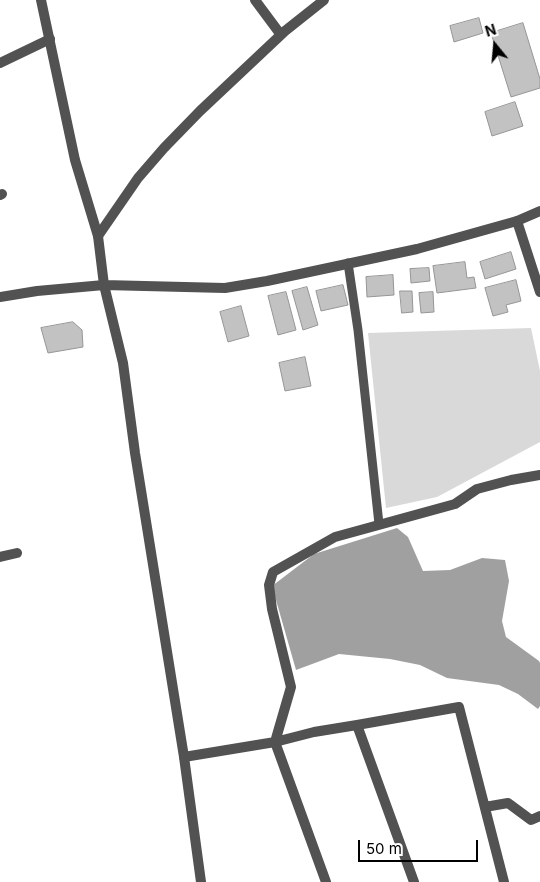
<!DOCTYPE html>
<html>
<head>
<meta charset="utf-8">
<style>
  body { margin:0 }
  #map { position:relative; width:540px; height:882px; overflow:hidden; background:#fff; font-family:Inter,sans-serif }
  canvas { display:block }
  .north { position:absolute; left:470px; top:20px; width:50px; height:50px; -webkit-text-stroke:4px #fff; paint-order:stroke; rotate:343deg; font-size:14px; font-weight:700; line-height:20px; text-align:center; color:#000 }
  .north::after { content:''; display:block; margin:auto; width:18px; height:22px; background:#000; clip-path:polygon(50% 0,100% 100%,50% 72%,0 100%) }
  .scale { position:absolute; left:358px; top:840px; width:120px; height:22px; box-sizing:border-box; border:2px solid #000; border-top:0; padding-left:6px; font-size:15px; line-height:18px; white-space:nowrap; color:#000; -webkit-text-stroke:4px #fff; paint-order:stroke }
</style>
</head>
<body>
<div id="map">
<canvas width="540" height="882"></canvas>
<div class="north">N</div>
<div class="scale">50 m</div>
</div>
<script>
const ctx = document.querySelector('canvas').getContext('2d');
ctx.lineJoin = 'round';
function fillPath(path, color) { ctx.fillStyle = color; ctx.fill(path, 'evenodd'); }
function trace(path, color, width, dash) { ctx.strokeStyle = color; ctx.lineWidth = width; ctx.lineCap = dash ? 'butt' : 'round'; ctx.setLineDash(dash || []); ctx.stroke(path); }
fillPath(new Path2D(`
  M531,328L540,371V442L437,497L386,508L368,333Z`), '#d9d9d9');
fillPath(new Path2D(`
  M397,528L408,537L423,571L450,570L482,558L505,560L509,581L502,621L506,637L539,661L540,663V706L538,709L518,694L499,685L447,678L420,665L390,659L339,654L296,670L272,586L314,554Z`), '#a0a0a0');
const building = new Path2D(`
  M479,18L483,33L454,42L450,26Z
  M523,23L540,79V88L511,97L491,33Z
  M515,102L523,126L492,136L485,112Z
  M511,252L516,269L485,279L480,262Z
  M465,262L467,278L474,277L476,288L437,293L433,266Z
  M429,268L430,281L411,283L410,269Z
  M393,275L394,295L367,297L366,277Z
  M516,280L521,301L506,305L508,312L493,316L485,288Z
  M343,285L348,305L321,311L316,291Z
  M307,287L318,325L303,330L292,291Z
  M400,291H412L413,312L402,313Z
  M286,292L296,330L278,335L268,296Z
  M433,292L434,312L421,313L419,293Z
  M241,306L249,336L228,342L220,312Z
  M73,322L82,330L83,347L48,353L41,328Z
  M305,357L311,386L285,391L279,363Z`);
fillPath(building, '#c2c2c2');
trace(building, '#969696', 1);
trace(new Path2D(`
  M348,263L358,330L379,524`), '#525252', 9);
trace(new Path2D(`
  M255,0L281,35
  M0,63L50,39
  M0,195L2,194
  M517,221L540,292
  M98,236L138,178L164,148L200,111L285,31L324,0
  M0,557L17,553
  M357,725L414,882
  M184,757L275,742L314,732L357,725L459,707L504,882
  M485,807L508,803L531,820L540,816
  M326,882L275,742L291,687L272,609L269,585L273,572L335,537L455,504L477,489L511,480L540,475`), '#525252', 10);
trace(new Path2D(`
  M41,0L75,160L98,236L104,285L123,363L135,453L184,757L201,882
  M0,297L37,291L104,285L225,288L267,281L417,249L517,221L540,211`), '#525252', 10);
</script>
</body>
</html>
